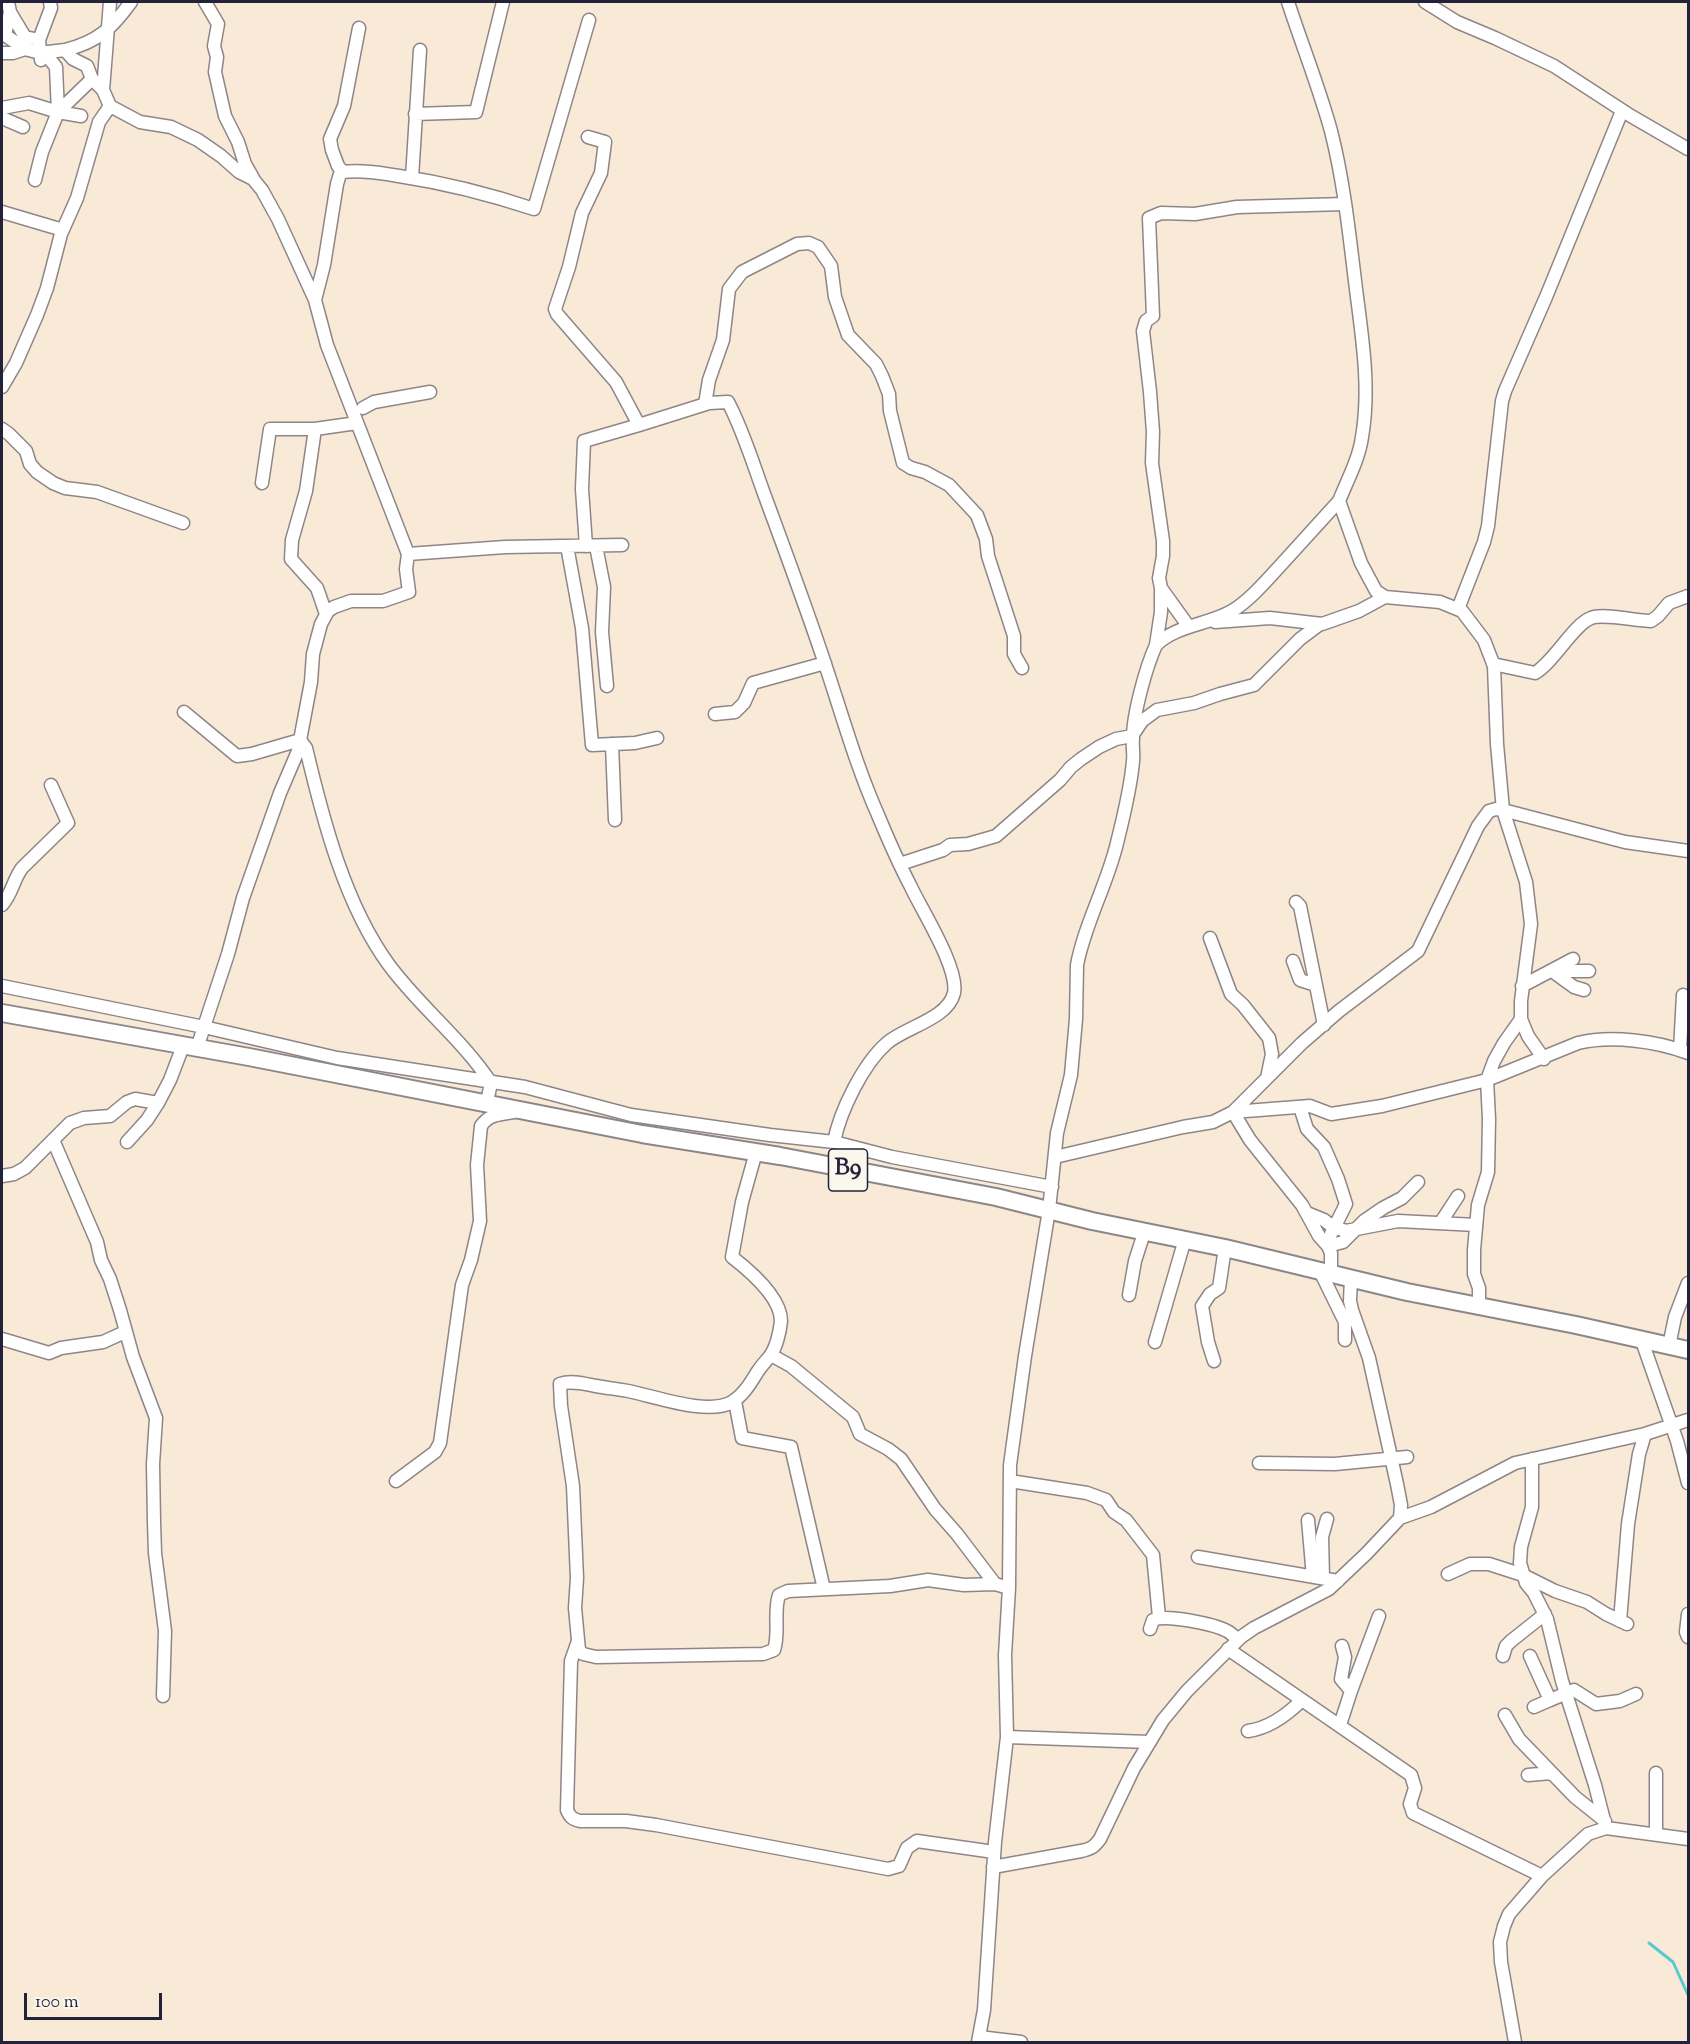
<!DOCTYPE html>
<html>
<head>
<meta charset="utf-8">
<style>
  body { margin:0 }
  #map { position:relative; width:1690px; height:2044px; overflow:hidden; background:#f8ead6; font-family:"Sorts Mill Goudy",serif }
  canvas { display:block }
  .frame { position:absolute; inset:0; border:3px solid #22223b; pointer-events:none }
  .scale { position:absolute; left:24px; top:1993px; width:138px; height:27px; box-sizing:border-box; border:3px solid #22223b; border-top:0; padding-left:8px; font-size:18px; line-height:21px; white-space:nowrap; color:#22223b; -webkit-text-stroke:4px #fbf7ec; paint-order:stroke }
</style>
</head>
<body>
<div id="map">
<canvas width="1690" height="2044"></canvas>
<div class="frame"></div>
<div class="scale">100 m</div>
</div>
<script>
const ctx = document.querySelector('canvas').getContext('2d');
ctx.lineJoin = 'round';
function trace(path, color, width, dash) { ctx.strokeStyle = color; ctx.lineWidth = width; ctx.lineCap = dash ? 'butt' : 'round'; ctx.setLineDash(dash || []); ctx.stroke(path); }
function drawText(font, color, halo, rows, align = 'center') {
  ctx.font = font + ' "Sorts Mill Goudy",serif'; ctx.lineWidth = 4.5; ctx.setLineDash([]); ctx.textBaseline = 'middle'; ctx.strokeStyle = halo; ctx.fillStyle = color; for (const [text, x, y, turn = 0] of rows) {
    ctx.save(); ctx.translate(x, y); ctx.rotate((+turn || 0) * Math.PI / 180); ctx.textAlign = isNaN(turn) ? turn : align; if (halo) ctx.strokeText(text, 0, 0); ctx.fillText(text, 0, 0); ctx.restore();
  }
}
trace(new Path2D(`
  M1649,1943L1673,1962L1688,1995`), '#5bc8d0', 3);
const minor = new Path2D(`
  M8,2L10,12L25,37L39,40L41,60
  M205,2L218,24L214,46L217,57L215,72L225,116L238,142L245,164L253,178
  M1288,2C1302,45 1319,87 1331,131C1345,186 1350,242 1357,297C1363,343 1370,391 1362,437C1359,459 1347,481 1339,501L1361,563L1376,591L1385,597L1440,602L1462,611L1484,640L1494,666L1497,744L1503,810L1526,882L1531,924L1521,1001V1019L1504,1043L1494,1061L1487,1080L1489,1119L1488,1172L1478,1205L1474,1250V1274L1479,1288V1306
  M1425,2L1457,22L1495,38L1554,66L1631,116L1688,149
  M10,12L5,35L25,49
  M39,40L51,8L50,2
  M65,50C98,42 112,28 131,2
  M2,53H13L25,49L40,53L65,50L73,59L87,66L92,79L103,90L110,106L140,122L171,127L198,140L221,156L239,172L253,179L262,190L278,219L315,300L327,345L408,554L406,569L409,592L383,601H351L334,607L328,611L321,624L313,654L311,682L298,751L280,793L243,898L228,954L197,1048
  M103,90L110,2
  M2,108L29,103L58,112L81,116
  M58,112L92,79
  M415,114L476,112L503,2
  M2,118L23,127
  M588,137L605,142L601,173L582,213L569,267L555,309L557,314L616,382L639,425L709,403L728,402C744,432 754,467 766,499C787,556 808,612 827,670C843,718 857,768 878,815C888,839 898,862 910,885C921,909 959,968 954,993C948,1019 905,1027 887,1043C863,1064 840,1111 834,1142
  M343,172L338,166L332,150L330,139L344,106L359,28
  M412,178L420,50
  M35,180L42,152L58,112L56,67L44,52
  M2,212L63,230
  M315,300L324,265L337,184L340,174L343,172C362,170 380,173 399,176C445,183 489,194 534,209L589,20
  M2,387L16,363L37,315L47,288L61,234L77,198L99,122L110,106
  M705,404L709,380L723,340L729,289L742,272L797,244L809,243L818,247L831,266L835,297L848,335L876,364L882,376L889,394L890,411L903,463L911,468L925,472L949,485L977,515L986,539L988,556L1014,636V654L1022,668
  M363,408L374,402L430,392
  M2,429L9,434L26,451L30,464L37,472L53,483L65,488L97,492L183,523
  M315,429L306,491L292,540L291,559L317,588L326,614
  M262,483L270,429H315L357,423
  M567,546L582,628L592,745L635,743L657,738
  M586,546L582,489L584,441L639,425
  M596,546L604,587L602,632L607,686
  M408,554L505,547L622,545
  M1458,609L1484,542L1488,526L1502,401L1505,391L1546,297L1622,111
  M1215,622L1270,618L1322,624L1359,611L1385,597
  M1189,627L1161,588L1159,578L1163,556V541L1152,463L1153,432L1150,392L1143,331L1146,321L1153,316L1149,218L1161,213L1195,214L1237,207L1345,204
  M1156,645L1161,612V588
  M1493,664L1535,673C1554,662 1574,624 1591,618C1603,613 1636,621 1651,621L1658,616L1669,603L1688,596
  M184,712L237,756L252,754L300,740
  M715,714L735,712L744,703L753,683L825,663
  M300,740L306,748C323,820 345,905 389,965C420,1007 462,1039 491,1083L487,1102
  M612,744L615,820
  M900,864L943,850L950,845L968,844L996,836L1060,780L1071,767L1081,759L1099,747L1116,739L1132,736L1142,721L1157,710L1194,703L1220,694L1254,685L1300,639L1320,624
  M1296,902L1300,906L1324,1025
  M2,905C12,894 13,880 22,868L68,823L51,785
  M1210,938L1231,994L1243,1005L1269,1038L1272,1054L1267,1078
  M1293,961L1300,980L1316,985
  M1552,971L1574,987L1584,990
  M1553,971H1589
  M2,986L204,1027L337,1058L525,1087L631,1115L770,1135L834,1142L892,1157L1052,1187
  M1522,986L1573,959
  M1521,1019L1528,1036L1544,1059
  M1680,1050L1683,995
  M1300,1107L1307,1129L1324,1147L1338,1179L1346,1204L1331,1234
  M53,1140L97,1242L101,1260L110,1279L120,1310L133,1357L156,1418L153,1464L154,1522L155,1553L165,1631L163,1696
  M127,1142L147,1120L158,1103
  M756,1152L742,1202L732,1257C750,1271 781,1297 781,1321C780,1332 776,1348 770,1356C766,1361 762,1365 758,1371C751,1382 744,1395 732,1402C708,1416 654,1396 628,1391C618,1389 607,1388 596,1386C585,1384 571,1380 560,1384L561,1406L573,1486L577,1578L575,1608L579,1650L583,1654L596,1657L763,1654L774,1650C780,1632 773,1613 779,1595L788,1591L890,1586L928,1580L964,1585L995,1584L1009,1588
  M1055,1157L1183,1127L1213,1122L1233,1112L1310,1106L1331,1114L1382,1106L1487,1080L1578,1043C1611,1035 1657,1041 1688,1053
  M2,1176L14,1174L25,1168L70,1123L84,1118L110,1116L127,1102L135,1099L158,1103L170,1080L183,1046
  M1307,1213L1324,1220L1333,1227L1346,1231L1398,1221L1476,1225
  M1441,1222L1458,1196
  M1328,1246L1343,1242L1364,1221L1383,1208L1402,1198L1418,1182
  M1320,1271L1345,1322V1340
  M1331,1274V1253L1328,1246L1319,1236L1302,1205L1250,1140L1233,1112L1302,1043L1339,1011L1418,951L1478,826L1489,811L1496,809L1503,810L1625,842L1688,851
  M1351,1278L1350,1301L1352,1310L1369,1358L1397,1484L1401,1505L1400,1518
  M1129,1295L1135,1261L1144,1233
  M2,1339L49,1353L61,1348L103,1342L125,1332
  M1642,1341L1677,1441L1688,1483
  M1155,1342L1185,1239
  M1669,1346L1675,1317L1688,1283
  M771,1355L791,1366L853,1417L860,1434L888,1449L901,1459L935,1509L957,1534L995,1584
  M1214,1361L1208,1342L1202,1306L1210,1294L1219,1288L1225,1248
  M735,1401L742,1438L791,1447L824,1589
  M1532,1459V1507L1521,1547L1520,1563L1526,1583L1534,1593L1547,1619L1562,1681L1595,1785L1606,1828
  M1259,1463L1335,1464L1407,1457
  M396,1481L435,1452L440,1443L462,1285L471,1260L480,1221L477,1165L481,1126C489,1114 501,1114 514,1112
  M1010,1481L1087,1493L1106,1500L1114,1512L1126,1520L1153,1555L1159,1617
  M1308,1520L1313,1577
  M1198,1557L1338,1581
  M1448,1574L1470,1564H1489L1523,1575L1555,1591L1587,1602L1606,1614L1627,1624
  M1323,1578L1322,1537L1327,1519
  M1688,1614L1686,1632L1688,1637
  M1620,1621L1628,1524L1639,1454L1645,1434
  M1150,1629L1153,1620C1166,1614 1214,1624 1227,1631C1231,1633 1235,1637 1238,1640
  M578,1641L571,1661L567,1810C570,1817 572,1819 580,1821H626L656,1825L888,1869L899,1866L907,1848L917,1841L994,1852
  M1228,1649L1411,1775L1415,1788L1410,1804L1413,1813L1542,1876
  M1503,1656L1506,1646L1511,1641L1545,1614
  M1530,1656L1550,1700L1574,1690L1596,1704L1620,1701L1636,1694
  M1351,1691L1379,1616
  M1534,1707L1550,1700
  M1505,1715L1519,1739L1575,1797L1605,1821
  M1340,1725L1351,1691L1341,1679L1345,1657L1342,1646
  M1248,1731C1270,1728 1287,1715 1302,1700
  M1007,1737L1149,1742
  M1656,1773V1833
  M1528,1775L1552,1773
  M993,1867L1081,1851C1091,1849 1094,1847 1100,1839L1134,1768L1163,1720L1187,1691L1241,1637L1254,1628L1329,1589L1366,1554L1400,1518L1431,1507L1515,1463L1645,1434L1688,1420
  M979,2037L1021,2042
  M978,2042L984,2010L995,1842L1007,1737L1005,1655L1009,1588L1010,1465L1025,1356L1049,1210L1057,1133L1071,1075L1076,1019L1077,965C1085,923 1107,885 1117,843C1123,819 1131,786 1133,761C1134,754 1132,746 1133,738C1133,714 1146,667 1156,645C1176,625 1208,625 1232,611C1250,600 1265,582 1279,567C1299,545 1319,523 1339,501
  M1515,2042L1501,1962L1500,1942L1504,1926L1509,1914L1542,1876L1588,1834L1606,1828L1688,1839`);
const highway = new Path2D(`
  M2,1013L249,1057L642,1134L780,1156L996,1197L1092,1221L1225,1248L1407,1292L1576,1325L1688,1350`);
trace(minor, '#8d8688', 15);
trace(highway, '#8d8688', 20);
trace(minor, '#fff', 12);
trace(highway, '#fff', 16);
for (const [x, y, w] of [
  [848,1170,39]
]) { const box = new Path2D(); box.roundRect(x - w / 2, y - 21, w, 42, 4.5); ctx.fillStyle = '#fbf7ec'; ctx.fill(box); trace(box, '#22223b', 1.5); }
drawText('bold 24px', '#22223b', null, [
  ["B9",848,1170]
]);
</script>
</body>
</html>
